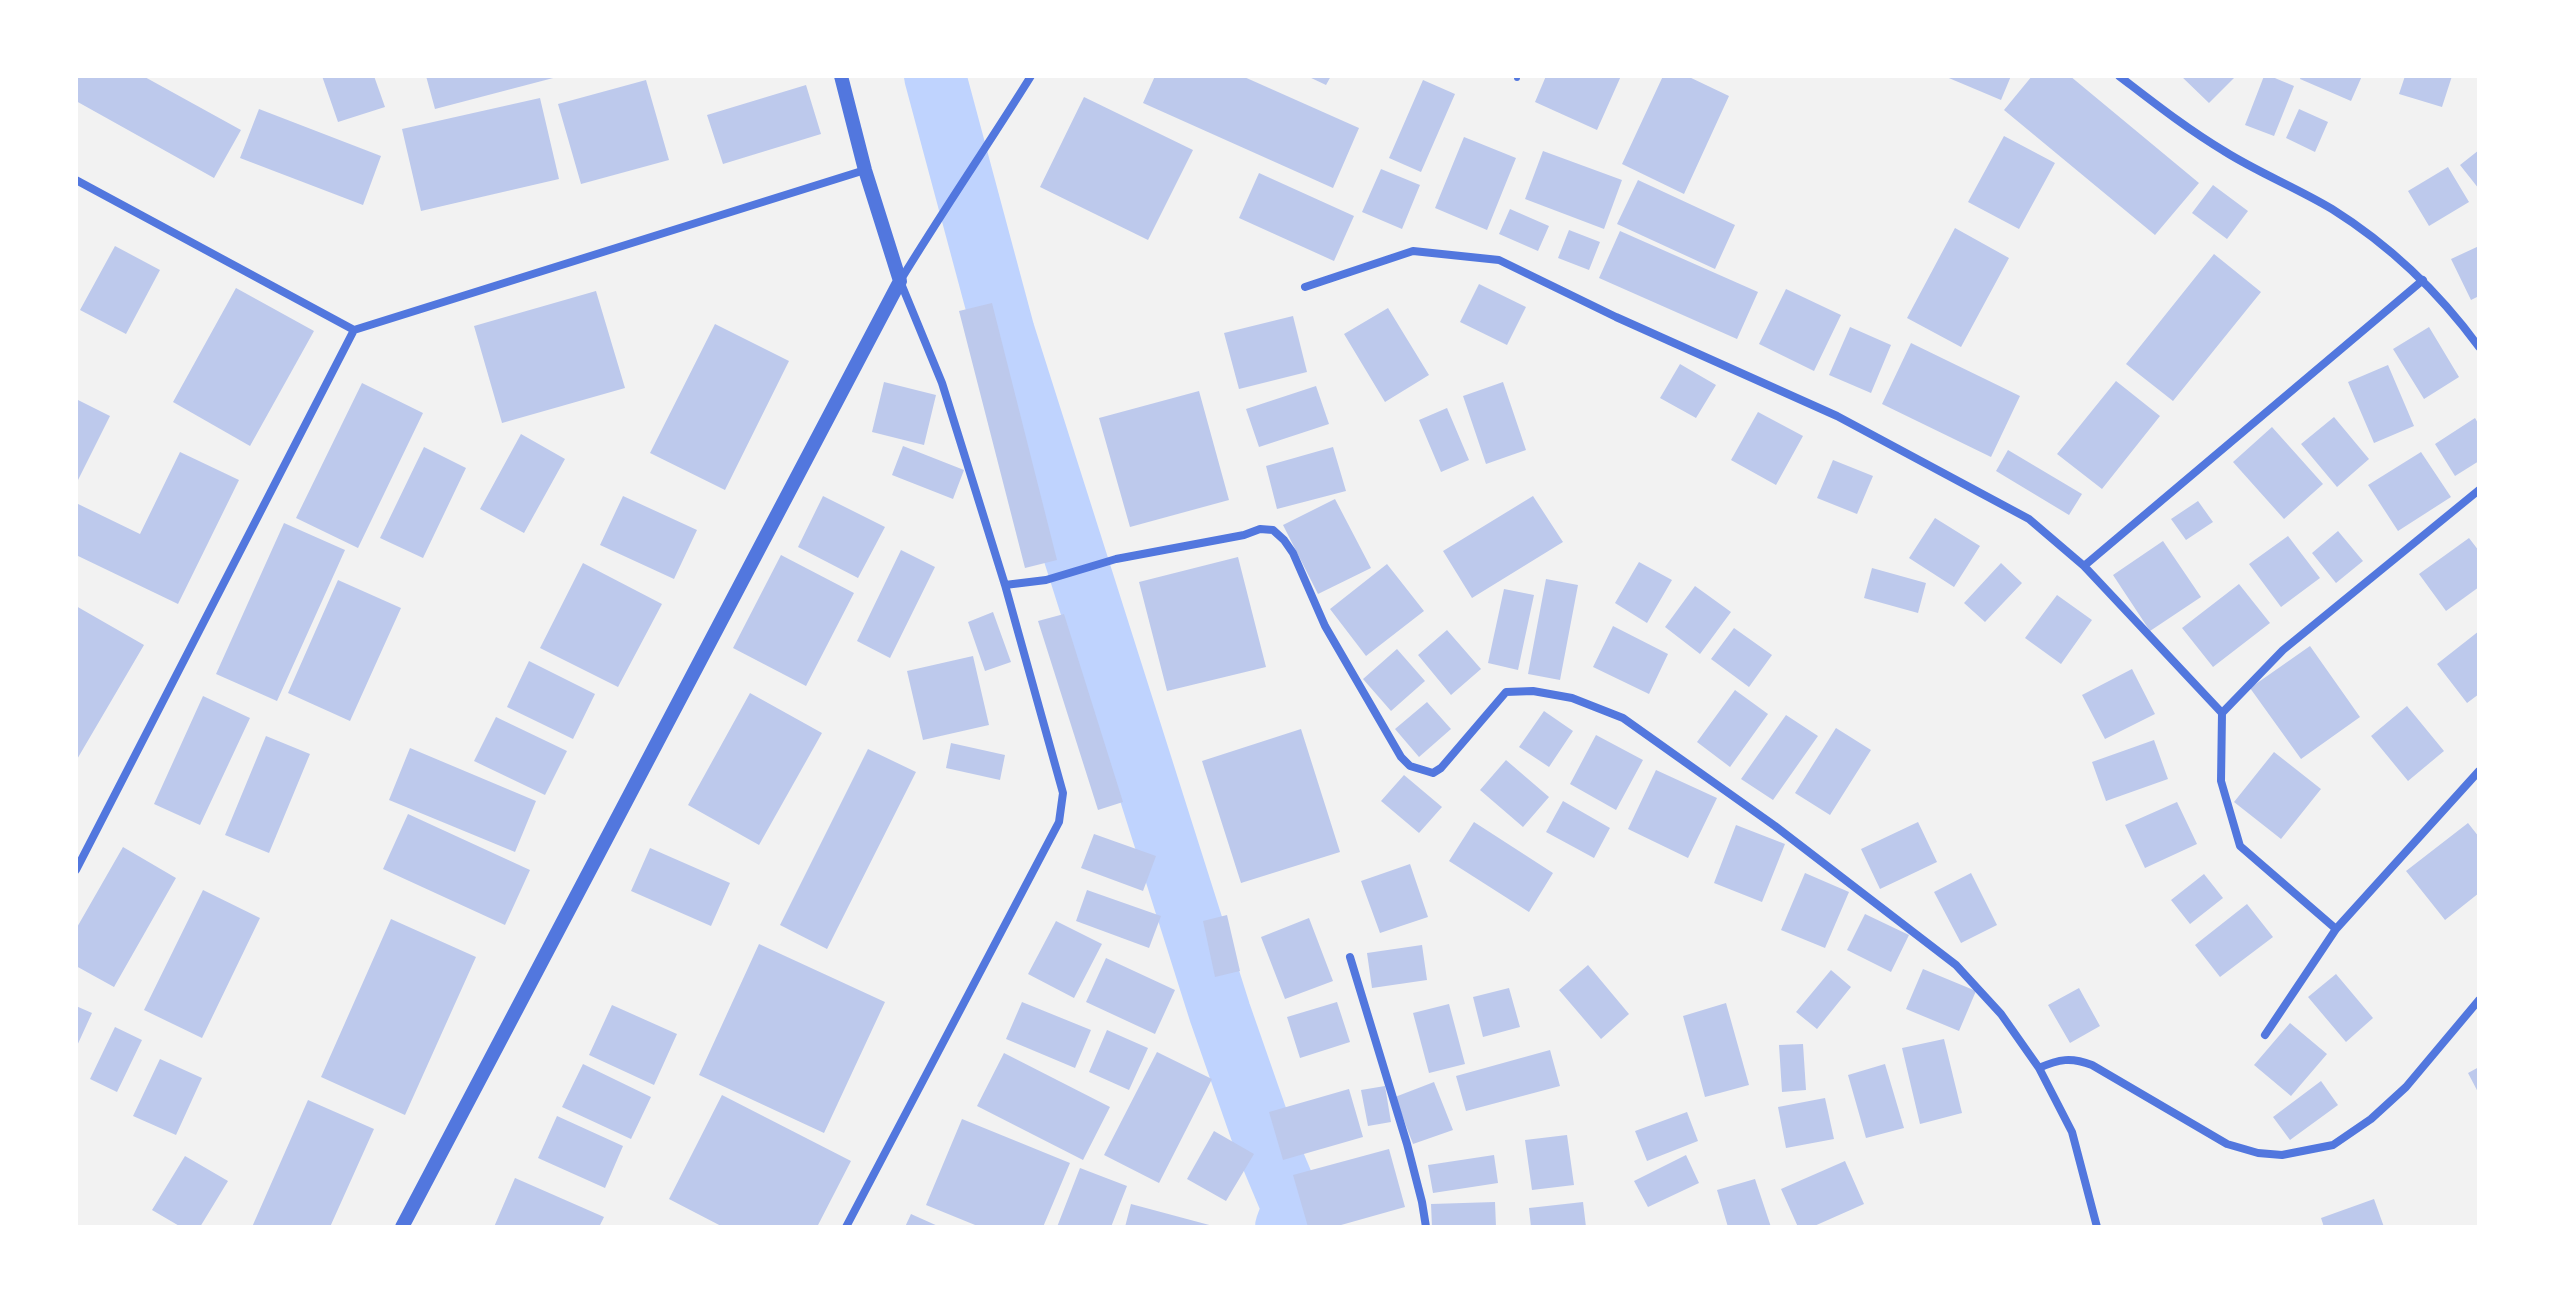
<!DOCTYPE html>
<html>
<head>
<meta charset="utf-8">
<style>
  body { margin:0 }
  #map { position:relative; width:2555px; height:1303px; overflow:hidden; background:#f2f2f2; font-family:"Noto Sans",sans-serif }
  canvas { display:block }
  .frame { position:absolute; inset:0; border:78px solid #fff; pointer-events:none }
</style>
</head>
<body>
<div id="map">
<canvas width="2555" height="1303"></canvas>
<div class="frame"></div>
</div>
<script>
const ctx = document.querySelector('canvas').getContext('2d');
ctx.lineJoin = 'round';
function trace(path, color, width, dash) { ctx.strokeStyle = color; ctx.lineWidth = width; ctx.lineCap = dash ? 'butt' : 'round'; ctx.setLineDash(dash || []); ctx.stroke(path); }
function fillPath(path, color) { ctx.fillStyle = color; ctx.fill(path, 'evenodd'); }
trace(new Path2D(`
  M935,76L1004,333L1220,1013L1264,1139L1293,1208L1286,1227`), '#bfd3fe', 62);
fillPath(new Path2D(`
  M76,76H143L241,130L214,178L76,101Z
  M322,76H374L385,107L338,122Z
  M426,76H557V77L435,109Z
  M1155,76H1242L1359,128L1333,188L1143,103Z
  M1307,76H1331L1326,85Z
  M1546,76H1621L1597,130L1535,102Z
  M1663,76H1687L1729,96L1684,194L1622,164Z
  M1944,76H2011L2001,100Z
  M2032,76H2070L2199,183L2155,235L2004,110Z
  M2181,76H2236L2209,103Z
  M2264,76H2270L2294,86L2274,136L2245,125Z
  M2301,76H2362L2351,101L2300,79Z
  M2405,76H2452L2442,107L2399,94Z
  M646,80L669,160L581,184L558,104Z
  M1423,80L1455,94L1421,172L1389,158Z
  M806,85L821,134L723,164L707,115Z
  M1084,97L1193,150L1148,240L1040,187Z
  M540,98L559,179L421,211L402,129Z
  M259,109L381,156L363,205L240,158Z
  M2299,109L2328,122L2315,152L2286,138Z
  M2004,136L2055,163L2019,229L1968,202Z
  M1464,137L1516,158L1487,230L1435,208Z
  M2479,150V189L2460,165Z
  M1543,151L1622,180L1604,229L1525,199Z
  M2448,167L2469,202L2429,226L2408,191Z
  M1381,169L1420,185L1402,229L1362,212Z
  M1259,173L1354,216L1334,261L1239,218Z
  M1638,180L1735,225L1715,269L1617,224Z
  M2213,185L2248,211L2227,239L2192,213Z
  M1510,209L1549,226L1538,251L1499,234Z
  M1955,228L2009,258L1961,347L1907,318Z
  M1569,230L1600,242L1589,270L1558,258Z
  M1620,231L1758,292L1737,339L1599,278Z
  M115,246L160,270L126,334L80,310Z
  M2479,246V296L2471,300L2451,259Z
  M2214,254L2261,292L2173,401L2126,364Z
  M1479,284L1526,307L1507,345L1460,322Z
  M236,288L314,331L250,446L173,402Z
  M1786,289L1841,315L1814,371L1759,344Z
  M596,291L625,388L502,423L474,326Z
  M992,303L1057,560L1025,568L959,311Z
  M1388,308L1429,375L1385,402L1344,334Z
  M1293,316L1307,372L1239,389L1224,333Z
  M715,324L789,361L725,490L650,453Z
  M1850,327L1891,345L1871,393L1829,375Z
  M2429,327L2459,377L2424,399L2393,349Z
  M1911,343L2020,396L1991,457L1882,404Z
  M1680,364L1716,385L1696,418L1660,398Z
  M2388,365L2414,426L2374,443L2348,382Z
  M2116,381L2160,416L2102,489L2057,454Z
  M884,382L936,395L924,445L872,432Z
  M1503,382L1526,450L1486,464L1463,396Z
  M362,383L423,413L358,548L296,518Z
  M1316,386L1329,424L1259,447L1246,409Z
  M1199,391L1229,500L1130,527L1099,418Z
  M76,399L110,416L76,484Z
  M1447,408L1469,460L1441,472L1419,420Z
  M1758,412L1803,436L1776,485L1731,460Z
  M2334,417L2369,459L2337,487L2301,444Z
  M2475,418L2479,425V461L2455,476L2435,444Z
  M2272,427L2323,484L2284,519L2233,462Z
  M521,434L565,459L524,533L480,509Z
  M903,446L964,470L953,499L892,475Z
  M424,447L466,468L423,558L380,538Z
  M1333,447L1346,491L1277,509L1266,466Z
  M2008,450L2082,494L2069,515L1996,471Z
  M180,452L239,480L178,604L76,555V503L140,534Z
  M2421,452L2451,497L2398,531L2368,485Z
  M1833,460L1873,476L1857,514L1817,498Z
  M623,496L697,530L674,579L600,545Z
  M823,496L885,527L858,578L798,547Z
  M1533,496L1563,542L1472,598L1443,551Z
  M1335,499L1371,568L1318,594L1283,525Z
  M2198,501L2213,522L2186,540L2171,519Z
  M1935,518L1980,546L1954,587L1909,558Z
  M284,523L345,550L277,701L216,674Z
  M2338,531L2363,561L2336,583L2312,553Z
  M2288,536L2320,578L2281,607L2249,564Z
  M2469,538L2479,551V587L2446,611L2419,574Z
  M2163,541L2201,597L2150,631L2113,575Z
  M901,550L935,567L890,658L857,641Z
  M781,555L854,593L806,686L733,648Z
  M1238,557L1266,667L1167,691L1139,582Z
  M1639,562L1672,580L1647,623L1615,603Z
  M583,563L662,604L618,687L540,648Z
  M2001,563L2022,583L1985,622L1964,603Z
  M1387,564L1424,611L1366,656L1330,609Z
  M1872,568L1926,583L1918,613L1864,598Z
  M1546,579L1578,585L1560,680L1528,674Z
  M338,580L401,608L350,721L288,693Z
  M2239,584L2270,623L2213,667L2182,628Z
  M1695,586L1731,612L1700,654L1665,627Z
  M1504,589L1534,595L1518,670L1488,663Z
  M2057,595L2092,620L2061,664L2025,638Z
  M76,606L144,645L76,761Z
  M993,612L1011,662L985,671L968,622Z
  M1064,614L1123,802L1098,810L1038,621Z
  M1613,626L1668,654L1649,694L1593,667Z
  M1734,628L1772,655L1749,687L1711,659Z
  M1447,630L1481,669L1451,695L1418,655Z
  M2479,631V694L2467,703L2437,664Z
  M2310,646L2360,717L2301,759L2250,688Z
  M1397,649L1425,681L1391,711L1363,679Z
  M973,656L989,725L923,740L907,671Z
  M529,661L595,694L573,739L507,707Z
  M2132,669L2155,714L2105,739L2082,695Z
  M1735,690L1768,714L1730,767L1697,742Z
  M750,693L822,733L759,845L688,805Z
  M203,696L250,718L200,825L154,804Z
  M1427,702L1451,729L1419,757L1395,729Z
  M2407,706L2444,751L2408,781L2371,736Z
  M1544,711L1573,731L1549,767L1519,747Z
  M1786,715L1818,736L1773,800L1741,779Z
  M496,717L567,751L545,795L474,761Z
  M1836,728L1871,750L1830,815L1795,793Z
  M1301,729L1340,852L1241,883L1202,761Z
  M1596,735L1643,760L1616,810L1570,784Z
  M266,736L310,754L269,853L225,835Z
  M2154,740L2168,779L2106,801L2092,762Z
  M951,743L1005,755L1000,780L946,768Z
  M410,748L536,801L515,852L389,800Z
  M868,749L916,772L827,949L780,925Z
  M2274,752L2321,789L2281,839L2234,802Z
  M1506,760L1549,797L1523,827L1480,790Z
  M1656,770L1717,798L1688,858L1628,829Z
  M1404,775L1442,807L1419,833L1381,801Z
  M1563,801L1610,828L1594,858L1546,832Z
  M2177,802L2197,844L2145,868L2125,825Z
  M408,814L530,870L505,925L383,869Z
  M1474,822L1553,873L1529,912L1449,861Z
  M1918,822L1937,862L1880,889L1861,849Z
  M2468,823L2479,837V893L2445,920L2406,871Z
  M1736,825L1785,844L1762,902L1714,883Z
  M1094,834L1156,856L1143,891L1081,868Z
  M123,847L176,878L114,987L76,966V929Z
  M650,848L730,883L711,926L631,891Z
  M1410,864L1428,917L1380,933L1361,881Z
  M1805,873L1849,892L1825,948L1781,930Z
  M1971,873L1997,925L1961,943L1934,892Z
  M2204,874L2223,898L2190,924L2171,900Z
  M203,890L260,918L202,1038L144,1010Z
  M1087,890L1161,916L1149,948L1076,921Z
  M2247,904L2273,937L2220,977L2195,945Z
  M1865,914L1909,935L1891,972L1847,950Z
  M1227,915L1240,971L1215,977L1203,921Z
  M1309,918L1333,981L1285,999L1261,937Z
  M391,919L476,957L405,1115L321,1077Z
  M1056,921L1102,944L1074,998L1028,974Z
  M759,944L885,1002L824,1133L699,1075Z
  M1422,945L1427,980L1372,988L1367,953Z
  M1106,958L1175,990L1155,1034L1086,1002Z
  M1588,965L1629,1014L1601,1039L1559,990Z
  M1923,969L1976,991L1959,1031L1906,1009Z
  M1831,970L1851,987L1817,1029L1796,1012Z
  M2336,974L2373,1018L2346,1042L2308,997Z
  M1509,988L1520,1027L1483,1037L1473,997Z
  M2079,988L2100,1026L2070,1043L2048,1005Z
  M1022,1002L1091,1030L1075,1068L1006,1039Z
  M1337,1002L1350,1042L1300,1058L1287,1017Z
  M1726,1003L1749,1085L1705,1097L1683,1016Z
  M1449,1004L1465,1064L1429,1073L1413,1013Z
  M612,1005L677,1034L654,1085L589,1055Z
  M76,1006L92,1013L76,1048Z
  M2290,1023L2327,1054L2291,1096L2254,1065Z
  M115,1027L142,1040L117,1092L90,1079Z
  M1107,1030L1148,1048L1129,1090L1089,1072Z
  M1944,1039L1962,1113L1920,1124L1902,1048Z
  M1803,1044L1806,1090L1782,1092L1779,1045Z
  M1550,1050L1560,1086L1466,1111L1456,1076Z
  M1157,1052L1212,1079L1159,1183L1104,1155Z
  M1004,1053L1110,1107L1083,1160L977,1106Z
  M160,1059L202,1078L176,1135L133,1116Z
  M583,1064L651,1097L631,1139L562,1107Z
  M1885,1064L1904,1128L1866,1138L1848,1075Z
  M2479,1067V1094L2468,1073Z
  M2321,1081L2338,1105L2290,1140L2273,1117Z
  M1434,1082L1453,1130L1413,1144L1395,1097Z
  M1385,1086L1391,1122L1368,1126L1361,1090Z
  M1349,1089L1363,1137L1283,1160L1269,1112Z
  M722,1095L851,1161L817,1227H723L669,1199Z
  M1825,1098L1834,1139L1786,1148L1778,1107Z
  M308,1100L374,1129L330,1227H252Z
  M1687,1112L1698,1141L1647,1161L1635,1131Z
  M557,1116L623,1146L605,1188L538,1158Z
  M962,1119L1070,1163L1043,1227H980L926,1205Z
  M1214,1131L1254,1154L1226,1201L1187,1179Z
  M1567,1135L1574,1185L1532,1190L1525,1140Z
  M1389,1149L1405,1207L1334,1227H1308L1293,1175Z
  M1494,1155L1498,1183L1433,1193L1428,1165Z
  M1686,1155L1699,1183L1648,1207L1634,1181Z
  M185,1156L228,1181L200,1227H181L152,1210Z
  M1845,1161L1864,1204L1812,1227H1798L1781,1189Z
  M1080,1168L1127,1186L1111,1227H1057Z
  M515,1178L604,1217L599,1227H494Z
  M1755,1179L1771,1227H1728L1717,1190Z
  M2374,1199L2384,1227H2324L2321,1218Z
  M1495,1202L1496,1227H1432L1431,1204Z
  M1583,1202L1586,1227H1531L1529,1208Z
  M1131,1204L1213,1226V1227H1125Z
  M911,1214L940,1227H905Z`), '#bdc9ec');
trace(new Path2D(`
  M1517,78V76`), '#5277de', 6);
trace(new Path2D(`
  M2119,76C2153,102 2187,129 2224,151C2259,173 2297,188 2332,209C2391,246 2438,291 2479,347
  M76,180L354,330L865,170
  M1305,287L1413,251L1499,260L1616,317L1837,416L2029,519L2084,566L2222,713L2221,781L2240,846L2336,929
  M2084,566L2423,280
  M1005,585L1046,580L1116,559L1244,535L1260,529L1273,530L1284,540L1293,553L1325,626L1401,757L1410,766L1433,773L1441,768L1506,692L1533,691L1572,698L1623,718L1775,826L1956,965L2001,1014L2039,1068L2072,1132L2097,1227
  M2222,713L2283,650L2479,490
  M76,870L354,330
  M1350,957L1407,1144L1422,1202L1426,1227
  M2265,1035L2336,929L2479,771
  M2039,1068C2059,1059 2071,1057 2092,1065L2227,1144L2258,1153L2282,1155L2333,1145L2371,1119L2406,1087L2479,1000
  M846,1227L1059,822L1063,793L1005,585L942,383L900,281C942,212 988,145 1031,76`), '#5277de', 8);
trace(new Path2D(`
  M402,1227L900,281L865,170L841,76`), '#5277de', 14);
</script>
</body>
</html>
